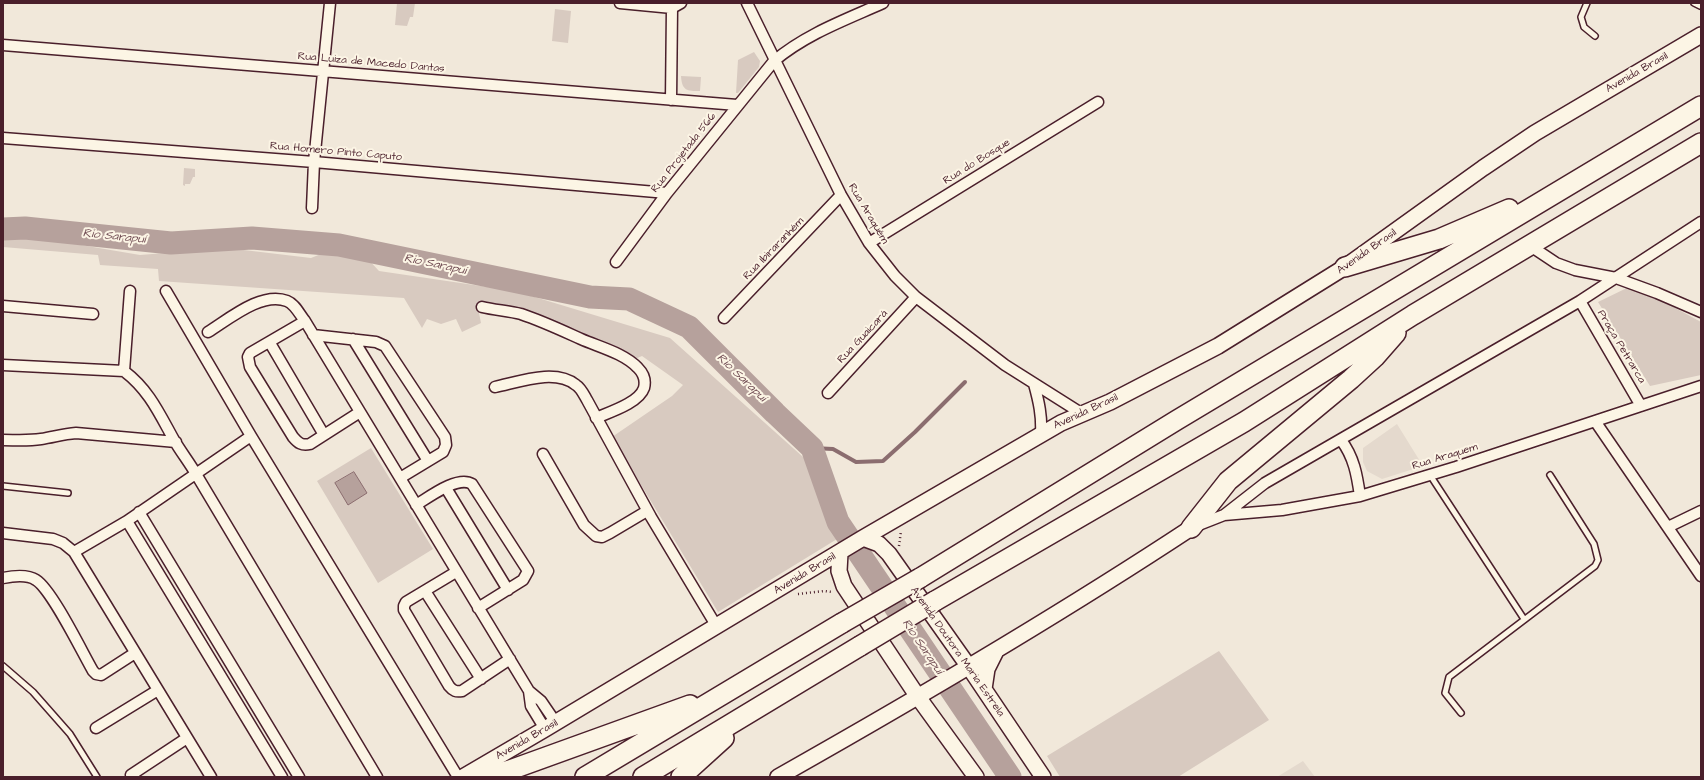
<!DOCTYPE html>
<html>
<head>
<meta charset="utf-8">
<style>
  body { margin:0 }
  #map { position:relative; width:1704px; height:780px; overflow:hidden; background:#f1e8da; font-family:"Architects Daughter",sans-serif }
  canvas { display:block }
  .frame { position:absolute; inset:0; border:4px solid #4a1f2b; pointer-events:none }
</style>
</head>
<body>
<div id="map">
<canvas width="1704" height="780"></canvas>
<div class="frame"></div>
</div>
<script>
const ctx = document.querySelector('canvas').getContext('2d');
ctx.lineJoin = 'round';
function fillPath(path, color) { ctx.fillStyle = color; ctx.fill(path, 'evenodd'); }
function trace(path, color, width, dash) { ctx.strokeStyle = color; ctx.lineWidth = width; ctx.lineCap = dash ? 'butt' : 'round'; ctx.setLineDash(dash || []); ctx.stroke(path); }
function drawText(font, color, halo, rows, align = 'center') {
  ctx.font = font + ' "Architects Daughter",sans-serif'; ctx.lineWidth = 4; ctx.setLineDash([]); ctx.textBaseline = 'middle'; ctx.strokeStyle = halo; ctx.fillStyle = color; for (const [text, x, y, turn = 0] of rows) {
    ctx.save(); ctx.translate(x, y); ctx.rotate((+turn || 0) * Math.PI / 180); ctx.textAlign = isNaN(turn) ? turn : align; if (halo) ctx.strokeText(text, 0, 0); ctx.fillText(text, 0, 0); ctx.restore();
  }
}
fillPath(new Path2D(`
  M1397,424L1423,466L1382,479L1367,471L1363,462V448Z
  M1303,761L1315,777H1277Z`), '#e4d9cd');
fillPath(new Path2D(`
  M397,3H415L413,17H410L407,26L395,25Z
  M555,9L571,11L568,43L552,41Z
  M754,52L760,61L759,67L738,93H736L738,60Z
  M681,76L701,77L700,91C687,91 682,91 681,76Z
  M184,168L195,169V177H193L190,184H185V186L183,185Z
  M3,237L40,238L140,255L227,248L311,258L331,250L367,258L379,271L515,291L670,338L812,465L834,525L842,536L718,612L612,437L672,396L683,385L642,356L635,359L502,305L477,303L481,323L462,332L456,319L441,324L427,319L422,328L404,298L159,281L158,269L100,265L98,255L3,247Z
  M1633,285L1701,322V375L1650,386L1598,302Z
  M371,448L433,549L378,583L317,481Z
  M1219,651L1269,720L1178,777H1060L1047,756Z`), '#d8cac0');
const water = new Path2D(`
  M354,472L367,493L348,505L335,483Z`);
fillPath(water, '#b6a19c');
trace(water, '#8b6d6f', 1);
trace(new Path2D(`
  M812,448L833,449L856,462L883,461L915,432L965,382`), '#8b6d6f', 4);
trace(new Path2D(`
  M3,229L25,228L171,243L252,238L339,245L590,297L629,299L689,327L775,413L812,448L838,522L1010,777`), '#b6a19c', 23);
const lane = new Path2D(`
  M1587,3L1581,17L1584,27L1595,36
  M1694,3L1700,6
  M1430,475L1524,619
  M3,486L68,493
  M3,666L33,692L70,734L97,777
  M1461,713L1445,693L1449,677L1595,566L1598,560L1594,544L1550,475`);
const street = new Path2D(`
  M620,3L672,8L681,3
  M747,3L841,195L869,243L895,276L916,297L1005,365L1081,413
  M3,45L737,105
  M671,100L672,8
  M3,138L314,162L667,193
  M312,208L314,162L330,3
  M869,243L1098,102
  M1529,245L1556,263L1575,270L1616,278L1657,293L1701,312
  M616,262L667,193L774,61C806,34 845,20 883,3
  M166,291L251,436L458,777
  M1580,301L1641,406
  M3,306L93,314
  M482,307C495,310 509,311 521,314C542,321 561,330 581,339C599,347 624,353 638,368C643,373 646,380 644,388C639,403 610,412 596,418
  M724,318L841,195
  M305,321L250,353L248,357L250,367L293,437C298,443 302,446 310,444L360,412
  M208,332C229,319 262,291 287,301C295,304 300,315 305,321L529,691L541,701L556,723
  M313,335L376,342L385,346L445,437L446,445L443,452L400,478
  M353,339L428,461
  M270,343L324,435
  M3,365L124,371C149,390 159,413 174,440C181,452 189,462 196,474L377,777
  M124,371L130,291
  M1034,384C1039,402 1042,416 1041,434
  M495,387C519,382 555,368 576,385C581,388 584,395 587,400L651,517L717,627
  M828,393L916,297
  M1595,421L1701,576
  M3,440C16,440 28,441 41,439C54,437 63,434 76,433L176,442
  M1341,440C1354,457 1357,475 1360,496
  M543,454L584,525L596,536L602,537L610,533L647,511
  M446,488L508,590
  M416,505C429,497 458,475 472,484L528,571L523,580L478,608
  M139,512L299,777
  M1224,515L1265,483L1580,301L1701,222
  M127,521L282,777
  M1196,526L1224,515L1282,510L1360,496L1456,467L1701,386
  M1668,527L1701,511
  M3,533L53,539L63,543L74,552L211,777
  M74,552L127,521L251,436
  M456,572L406,602L404,606V610L449,686C453,691 456,692 462,691L510,659
  M3,578C13,576 27,574 36,580C52,590 82,652 93,671L96,674L101,675L135,653
  M425,591L481,679
  M529,691L531,706L545,729
  M96,728L158,690
  M131,775L187,738`);
const secondary = new Path2D(`
  M863,538L879,544L889,554L969,667L1043,777
  M840,553L839,571L844,586L918,697L976,777
  M984,689L987,669L996,651
  M463,777L545,729L863,538L1061,423L1110,402L1218,346L1345,267L1483,168L1535,133L1701,35
  M778,777C918,698 1056,617 1191,528`);
const highway = new Path2D(`
  M1345,267L1439,239L1509,209
  M1191,528L1228,481L1351,379L1375,357L1396,333
  M920,578L1177,420L1701,106
  M935,601L1244,422L1413,315L1701,143
  M483,777L510,770L690,705
  M585,777L842,623
  M643,777L860,646
  M681,777L724,738`);
trace(lane, '#4a1f2b', 8);
trace(street, '#4a1f2b', 13);
trace(secondary, '#4a1f2b', 18);
trace(highway, '#4a1f2b', 22);
trace(new Path2D(`
  M899,546L901,531
  M798,594L824,591L832,592`), '#4a1f2b', 2.5, [1, 3]);
trace(lane, '#fcf5e5', 5);
trace(street, '#fcf5e5', 10);
trace(secondary, '#fcf5e5', 15);
trace(highway, '#fcf5e5', 19);
const highwayBridge = new Path2D(`
  M842,623L920,578
  M860,646L935,601`);
trace(highwayBridge, '#4a1f2b', 22, []);
trace(highwayBridge, '#fcf5e5', 19);
drawText('11px', '#4a1f2b', '#fcf5e5', [
  ["Rua Luiza de Macedo Dantas",371,63,5],
  ["Avenida Brasil",1637,73,-30],
  ["Rua Homero Pinto Caputo",336,152,5],
  ["Rua Projetada 566",684,153,-52],
  ["Rua do Bosque",977,162,-32],
  ["Rua Araquém",868,214,59],
  ["Rua Ibiraranhém",774,249,-46],
  ["Avenida Brasil",1367,252,-35],
  ["Rua Guaicará",863,337,-47],
  ["Praça Petrarca",1621,347,59],
  ["Avenida Brasil",1086,412,-25],
  ["Rua Araquem",1445,457,-17],
  ["Avenida Brasil",805,574,-31],
  ["Avenida Doutora Maria Estrela",957,652,55],
  ["Avenida Brasil",527,740,-30]
]);
drawText('italic 12px', '#704c53', '#fcf5e5', [
  ["Rio Sarapuí",114,237,6],
  ["Rio Sarapuí",435,265,12],
  ["Rio Sarapuí",741,378,44],
  ["Rio Sarapuí",922,647,56]
]);
</script>
</body>
</html>
